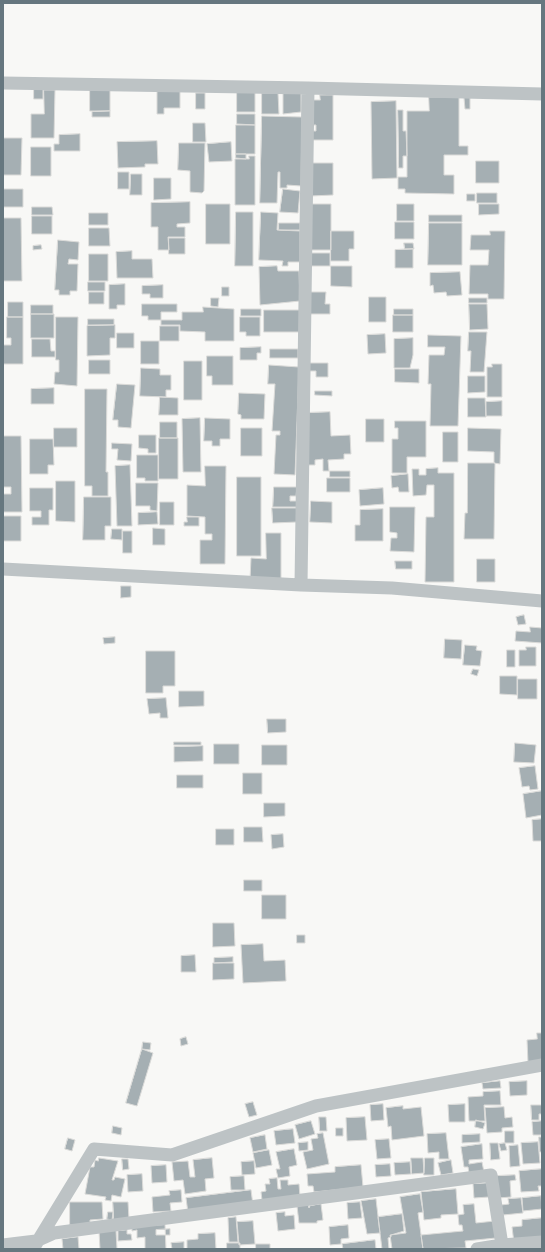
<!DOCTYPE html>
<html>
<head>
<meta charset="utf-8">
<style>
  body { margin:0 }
  #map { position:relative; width:545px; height:1252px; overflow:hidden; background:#f8f8f6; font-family:Commissioner,sans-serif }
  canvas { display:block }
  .frame { position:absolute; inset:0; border:4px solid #66777f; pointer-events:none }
</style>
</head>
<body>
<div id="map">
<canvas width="545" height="1252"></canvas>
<div class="frame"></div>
</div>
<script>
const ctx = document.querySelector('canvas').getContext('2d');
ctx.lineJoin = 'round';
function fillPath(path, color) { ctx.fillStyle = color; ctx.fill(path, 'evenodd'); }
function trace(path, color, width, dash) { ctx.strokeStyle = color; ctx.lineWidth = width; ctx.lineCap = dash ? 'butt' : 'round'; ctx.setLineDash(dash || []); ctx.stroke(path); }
const building = new Path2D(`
  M34,87H43V99H34Z
  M44,90H55L54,138H31V114H44Z
  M90,90H110V111H90Z
  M180,91V108H164V114H157V92Z
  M237,92H255V112H237Z
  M196,93H205V109H196Z
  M262,93H278L279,114H262Z
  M301,93V112L283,114V94Z
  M320,95H333V140H310V131H316V125H310V100H320Z
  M429,97H459V146H468V155H444V175H454V194L405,193V189H398V177H407V111H429Z
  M470,97V109H465L464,98Z
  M396,101L397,178L372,179L371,102Z
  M398,110H403V131H406L407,156H403V168H399Z
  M110,111V117H92V112Z
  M237,114H255V125L237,124Z
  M262,116L302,117L301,186L287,185V188H280V172H278L277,203H260Z
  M193,123H205L206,142H193Z
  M236,125H255V154H236Z
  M80,134V151H54V144H59V135Z
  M3,138H22L21,175H3Z
  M157,141L158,164H145V167L118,168L117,142Z
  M231,142L232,161L209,162L207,144Z
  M179,143H205L204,191L202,193L190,192V171L178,170Z
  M31,147H51V176H31Z
  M236,154H246V159L236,158Z
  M249,156H255V205H235V159H249Z
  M476,161H499V183H476Z
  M310,163H333V195L311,196Z
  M118,172H129V189H118Z
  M131,174H142V195H130Z
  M154,178H171V199L154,200Z
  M3,189H23V207H3Z
  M283,189L300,191L298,213L280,212Z
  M477,193H497V203H477Z
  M467,194H475V201H467Z
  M190,202V223L177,224V227H185V237H168L169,250H158V227H151V203Z
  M206,204H230V244H206Z
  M309,204H331V250H309Z
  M397,204H414V221H397Z
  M479,204H499V214L479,215Z
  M32,207H52L53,215H32Z
  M236,212H253V266H235Z
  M261,212L278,213L277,230L300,231V262H288V266H282L283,261L259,260Z
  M89,213H108V225H89Z
  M429,215H462V222H429Z
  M32,216H52V234H32Z
  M3,218H21L22,281H3Z
  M395,222H414V239H395Z
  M279,223H300V230H279Z
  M429,223H462V265H428Z
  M89,228H109L110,246H89Z
  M331,231H354V249H349V261H331Z
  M490,231H505L504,299H488V294H469L470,265H488L489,250H470L471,235H490Z
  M169,238H185V254H169Z
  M58,240L79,242L78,260L69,259L68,264H78L77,291H70V295H59V290H55Z
  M404,243H413L414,249H405Z
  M41,245L42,249L33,250V246Z
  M413,249V268H395V250Z
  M132,251V259H152L153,278H117L116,252Z
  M309,253H330V266H309Z
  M89,254H108V281H89Z
  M277,266L278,271H299L300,301L260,305L259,267Z
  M331,266H352V287L331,286Z
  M460,272L462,295L447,296L446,292L434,293L433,285L430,286V273Z
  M88,282H105V291H88Z
  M125,284V305H117V309H109V285Z
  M163,285V298H150V294H142V286Z
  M222,287H229V296H222Z
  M89,292H104V304H89Z
  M307,292H326L325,304H330V314H310Z
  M369,297H386V322H369Z
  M211,298H219L218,307L211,306Z
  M469,298H487V303H469Z
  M8,302H23V317H8Z
  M142,304H177V312H161V320H148V316H142Z
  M469,304H487L488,329L470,330Z
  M31,305H53V314H31Z
  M203,307L234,309V341H205V332L180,331V325H161V320H182V312H203Z
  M241,309H261V316H241Z
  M394,309H413V315H394Z
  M264,310H301V332H264Z
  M31,314H54V338H31Z
  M393,315H413V332H393Z
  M7,317H23V364H3V345H11V338H7Z
  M56,317H78L77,386L54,384L55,372H59V360H56Z
  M240,317H260V336H246V332H240Z
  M88,319H114V325H88Z
  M115,325V338H110V355L87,356V326Z
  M160,326H179V341H160Z
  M469,332H487L484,372H470L471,351H468Z
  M117,333H134V348H117Z
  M385,334L386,353L368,354L367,335Z
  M428,335L461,336L458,426H430L431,384H428L429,355H444L445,347H428Z
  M413,338V355L410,368H394V339Z
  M32,339H50L51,351H55V357H32Z
  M141,341H159V364H141Z
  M261,347V353H257V360H240V348Z
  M270,349H298V358H270Z
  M207,356H233V385H212V376H207Z
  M89,360H110V374H89Z
  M184,361H202V400H184Z
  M308,363H328V377H316V371H308Z
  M492,364H502V397H487V367H492Z
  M269,365L299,367L295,475L274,474L276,435H280V431H272L275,384H268Z
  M141,368L160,369V375H171V390H166V397L140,396Z
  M395,369H419V383L395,382Z
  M468,376H485V392L468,393Z
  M117,384L135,385L131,428L118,427V420H113Z
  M54,388V404H31V389Z
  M85,389H107L106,472H108V496H92V486H85Z
  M315,391H332V396L315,395Z
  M239,393L265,394L264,419H241V415L238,414Z
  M160,397L178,398V415H159Z
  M468,398H485L486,417H468Z
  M502,401V416H486V402Z
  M330,412L331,436L350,435L351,454H344V459L328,460L329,471H323V459L315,460V465H307L305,413Z
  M200,418L201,472H183L182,419Z
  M205,418L230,419V439H220V446H212V441H204Z
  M366,419H384V442H366Z
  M395,421H426V457H407V473H392V439H398V428H395Z
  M160,422H177V438H160Z
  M54,428H77V447H54Z
  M241,428H262V456H241Z
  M468,428L501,429L500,464L494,463V452L468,451Z
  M443,432H458V462H443Z
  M139,435H156V453H148V449L139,448Z
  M3,436H21L22,512H3V494H11V487H3Z
  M159,438H178V479H159Z
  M30,439H53L54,465H48V474H30Z
  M112,443L132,444L131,461L117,460L118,449H112Z
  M137,455H158V481H145V478H137Z
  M468,463H495L494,539H464L465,513H467Z
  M130,465L132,526H117L115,466Z
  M205,466H226L225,564H200V540H212V534H205V517L187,516V485L205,486Z
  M438,468V473H454V582H425L426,517H434V485H427L426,495L413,496L412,469H419V475H426V469Z
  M330,471H350V477H330Z
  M408,474L409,492H399L398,487L392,488L391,476Z
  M237,477H261V556H237Z
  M327,478H350V492H327Z
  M56,481H75V522L56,521Z
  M136,483H158L157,511L150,510V506H136Z
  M274,487H297L296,496H290V501H297V507H273Z
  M30,488H53V510H49V525H32V517H41V511H30Z
  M383,488L384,504L360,506L359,490Z
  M84,497H111V526H105V540H83Z
  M311,501L332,502V523L310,522Z
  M160,502H174V525H160Z
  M390,507H415L414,552L390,551L391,538H397V533L390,532Z
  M272,508H297V522L273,523Z
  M383,509V541H355V525H360V510Z
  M157,512L158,524L138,525V513Z
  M3,516H21V541H3Z
  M187,517H199V526H184V522H187Z
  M153,528L165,529V545H153Z
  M112,529H122V540L111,539Z
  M123,531H132V553H123Z
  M266,533H281V580H250L251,558L266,559Z
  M477,559H495V582H477Z
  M395,561H412V569H396Z
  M121,586H131V597L121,598Z
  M524,615L526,624L518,625L516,617Z
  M530,627L542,628V643L515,641L516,631L530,632Z
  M115,637V643L104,644L103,638Z
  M445,639L462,640L461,659L444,658Z
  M465,645L477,646L476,650L482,651L480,666L463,665Z
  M526,647H536V666H519V650H526Z
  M507,650H515V667H507Z
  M146,651H175V686H163V693H146Z
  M473,669L479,670L477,676L471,674Z
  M500,676H517V695L500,694Z
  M518,679H537V699H518Z
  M179,691H204V706L179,707Z
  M166,698L168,718H160V713L149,714L147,699Z
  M267,719H286V732L268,733Z
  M174,742H201V745H174Z
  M515,743L536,745L534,763L514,762Z
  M214,744H239V764H214Z
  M262,745H287V765H262Z
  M203,746V761L174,762V747Z
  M535,766L538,789L530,790L529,786L522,787L519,768Z
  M243,773H262V794H243Z
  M177,775H203V788H177Z
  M542,791V815L526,818L523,794Z
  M264,803H285V816L264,817Z
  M542,819V841H533L532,820Z
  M244,827H262L263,842H244Z
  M216,829H234V845H216Z
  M283,834L284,847L272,849L271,835Z
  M244,880H262V891H244Z
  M262,895H286V919H262Z
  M213,923H234L235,946L213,947Z
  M297,935H305V943H297Z
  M263,944L264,961L285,960L286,981L243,983L241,945Z
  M195,955L196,972H181V956Z
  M233,957V962L214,963V958Z
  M213,963H234V979L213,980Z
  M537,1033H542V1062L528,1063L527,1040L537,1039Z
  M186,1037L188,1044L181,1046L180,1039Z
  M143,1042L151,1043L150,1050L142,1049Z
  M142,1049L153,1053L137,1106L126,1103Z
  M500,1081L501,1088L483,1089L482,1083Z
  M527,1081V1095L510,1096L509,1082Z
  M500,1091L501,1105H484L485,1121H469L468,1097L483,1096V1092Z
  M253,1102L257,1115L249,1117L245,1104Z
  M383,1104L384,1120L371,1121L370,1105Z
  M465,1104V1122H449L448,1105Z
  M531,1105H542V1114H539V1120H532Z
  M403,1106V1109L421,1107L424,1136L392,1140L391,1126L388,1127L386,1108Z
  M504,1107L505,1118L512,1117L513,1127L502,1128V1132L487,1133L485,1108Z
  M319,1117H326L327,1131H320Z
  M365,1117L367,1140L347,1141L346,1118Z
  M476,1120L485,1123L483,1129L475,1127Z
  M311,1121L315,1134L299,1139L295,1125Z
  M542,1121V1135H533L532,1122Z
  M113,1126L122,1128L121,1135L112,1133Z
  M336,1128H343V1136H336Z
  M293,1129L295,1143L276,1145L274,1131Z
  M505,1131H514V1143H505Z
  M323,1133L329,1164L307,1169L303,1152L313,1150L311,1139L318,1138L317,1134Z
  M446,1133L449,1159H439V1152L428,1153L427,1134Z
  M480,1134V1142L462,1143V1135Z
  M265,1135L267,1149L253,1152L250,1138Z
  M539,1137H542V1152H540Z
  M68,1138L75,1140L72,1151L65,1149Z
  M389,1139L391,1158L377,1159L375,1140Z
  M308,1142V1150L299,1151L298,1143Z
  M538,1142L540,1163L523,1164L521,1143Z
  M490,1143H498L500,1159L491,1160Z
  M505,1143L507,1150L501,1151L499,1144Z
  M482,1144L483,1159L469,1160V1164L482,1162L484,1172L469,1173L468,1167H464L461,1147Z
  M518,1145L520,1166L510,1167L509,1146Z
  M294,1149L297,1165L289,1167L290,1176L278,1178L276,1169H280L276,1152Z
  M269,1150L272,1165L256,1168L253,1153Z
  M99,1158L118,1161L112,1180H114L115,1177L125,1179L121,1197L112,1195L111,1201L105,1200L106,1197L85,1194L90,1167H94L95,1160L98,1161Z
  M212,1158L214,1178L205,1179L206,1191L185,1194L183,1180L174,1181L172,1162L188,1161L190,1177H195L193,1160Z
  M411,1158H423L424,1173L412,1174Z
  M425,1158H434V1175H424Z
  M122,1159H128L129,1169L123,1170Z
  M451,1160L453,1173L441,1175L438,1163Z
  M254,1161L255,1174L242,1175L241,1162Z
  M410,1162L411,1174L395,1175L394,1163Z
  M390,1164L391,1176L376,1177L375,1165Z
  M166,1165L167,1182L152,1183L151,1166Z
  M361,1165L363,1187L314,1192L313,1186H308L307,1174L335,1172V1167Z
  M542,1169V1186H538L539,1191L521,1192L519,1171Z
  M142,1174L143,1191L128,1192L127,1175Z
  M515,1175L516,1180L510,1181L511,1197L498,1198L497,1176Z
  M244,1176L245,1190H231L230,1177Z
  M277,1178L278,1189H281L280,1180H288V1185L299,1184L300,1197L262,1200L261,1192L266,1191L265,1184H270L269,1179Z
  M488,1183L489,1197L474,1198L473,1184Z
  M456,1189L458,1214L441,1215V1218L424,1220L421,1192Z
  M181,1190L182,1202L170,1203L171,1211L153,1212L152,1197L170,1195L169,1191Z
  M251,1190L253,1205L188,1213L186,1198Z
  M420,1194L423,1212L418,1213L423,1249H392L390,1235L406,1233L400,1197Z
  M541,1196L542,1209L523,1211L522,1198Z
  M521,1198L523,1213L503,1215L501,1205L509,1204L508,1199Z
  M376,1199L380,1233L367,1234L361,1201Z
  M70,1202H102L103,1219L90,1220V1225H70Z
  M113,1202H128L129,1219L114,1220Z
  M360,1202L362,1218L348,1219L347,1203Z
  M321,1204L323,1220L317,1221V1223H299L297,1206L308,1205L309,1208L310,1206Z
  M474,1204L476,1223L495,1221L496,1238L465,1241L466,1248L423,1249L421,1235L463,1231L462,1225H459L458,1215L464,1214L463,1205Z
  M108,1212H113L112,1220L107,1219Z
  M285,1212V1216L294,1215L295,1229L278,1231L276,1213Z
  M402,1214L404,1231L391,1235V1237L388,1238L389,1249H382L378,1217Z
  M236,1217L238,1242H229L228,1218Z
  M542,1218V1239L514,1243L512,1227L522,1226V1220Z
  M253,1221L255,1244L239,1245L237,1222Z
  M165,1225L166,1249H145V1237L137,1238V1230L132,1231V1226Z
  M348,1225L349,1238L341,1239V1244L330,1245L329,1227Z
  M170,1229V1235H156V1230Z
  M116,1230L117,1249H100L99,1231Z
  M127,1230V1234H131L132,1240L118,1241V1231Z
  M215,1233L216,1249H187V1240L198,1239V1234Z
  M78,1237L79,1249H63L62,1239Z
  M375,1240L376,1249H343L342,1244Z
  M184,1242V1249H172L171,1243Z
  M227,1243H240V1249H227Z
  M256,1244H270V1249H256Z`);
fillPath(building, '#a5afb3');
trace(building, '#dadad8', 1);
trace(new Path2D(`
  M3,83L308,88L542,94
  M3,569L301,585L392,588L542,601
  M301,585L308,88
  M3,1245L36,1241L54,1233L491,1175L502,1245
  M33,1249L94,1149L172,1155L316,1106L542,1065
  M477,1249L502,1245L542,1242`), '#bdc3c5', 13);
</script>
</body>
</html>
